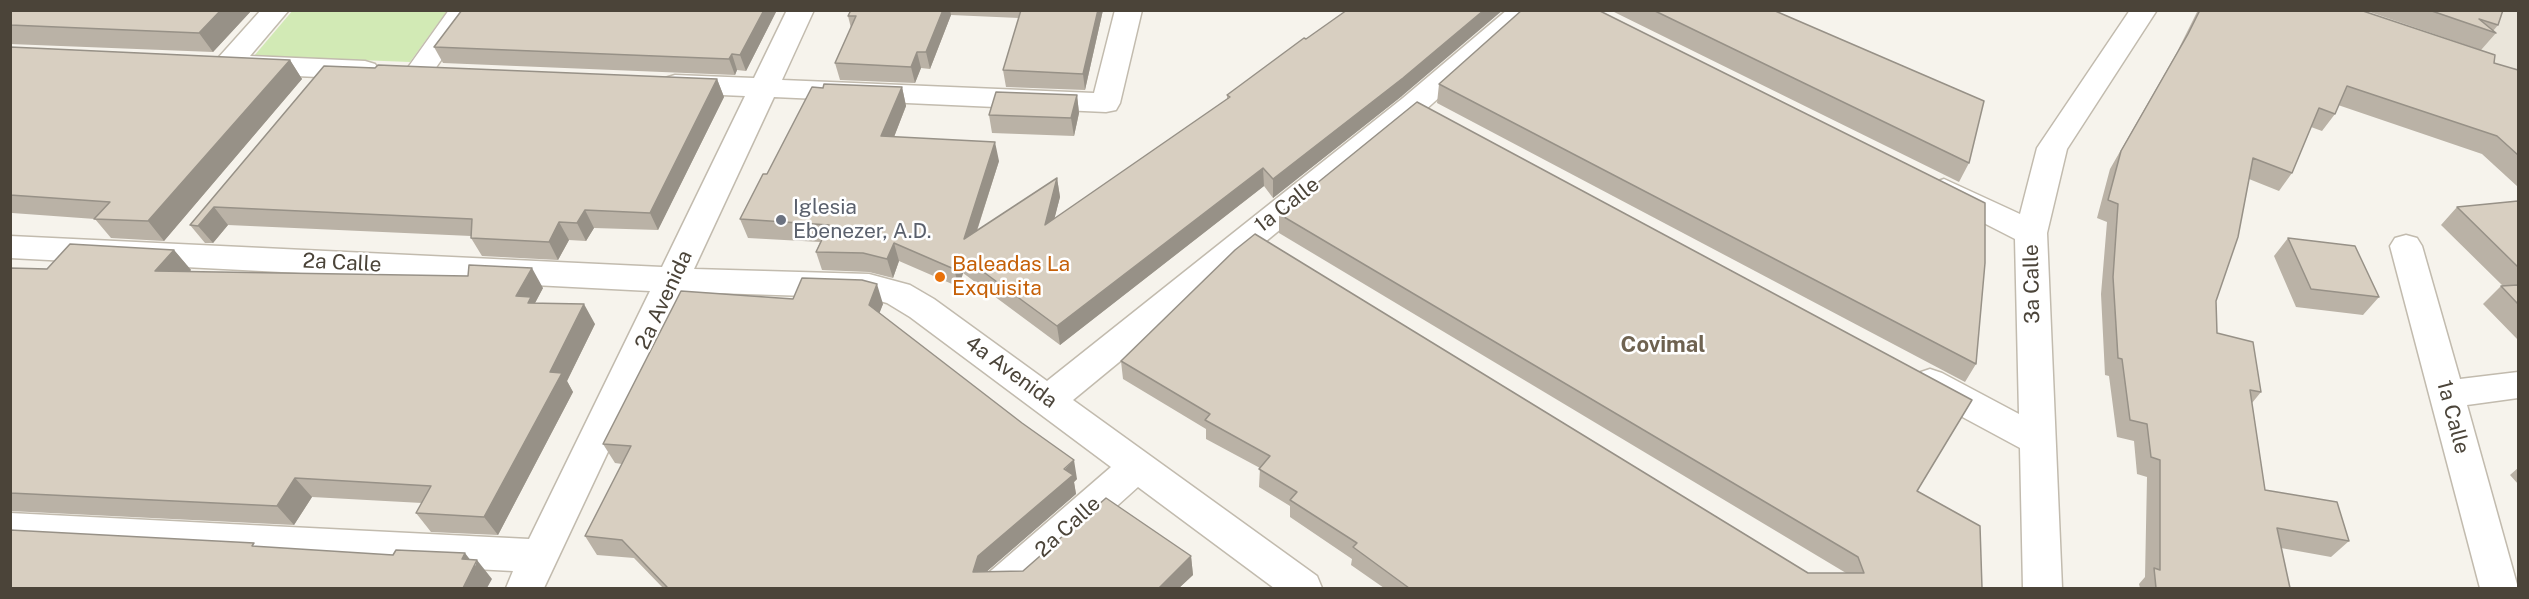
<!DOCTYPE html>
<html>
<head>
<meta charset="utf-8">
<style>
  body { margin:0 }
  #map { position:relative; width:2529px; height:599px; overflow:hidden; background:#f6f3ec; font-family:"Public Sans",sans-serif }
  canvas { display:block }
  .frame { position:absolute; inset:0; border:12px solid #4b4439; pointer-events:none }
</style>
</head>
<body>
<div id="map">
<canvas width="2529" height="599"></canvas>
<div class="frame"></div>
</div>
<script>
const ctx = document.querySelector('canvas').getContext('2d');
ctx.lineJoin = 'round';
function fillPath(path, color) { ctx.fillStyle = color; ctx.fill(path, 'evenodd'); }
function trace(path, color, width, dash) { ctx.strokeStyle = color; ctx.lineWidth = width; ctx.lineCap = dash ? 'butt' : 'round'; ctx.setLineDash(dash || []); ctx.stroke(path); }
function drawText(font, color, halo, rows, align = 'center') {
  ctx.font = font + ' "Public Sans",sans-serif'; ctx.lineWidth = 5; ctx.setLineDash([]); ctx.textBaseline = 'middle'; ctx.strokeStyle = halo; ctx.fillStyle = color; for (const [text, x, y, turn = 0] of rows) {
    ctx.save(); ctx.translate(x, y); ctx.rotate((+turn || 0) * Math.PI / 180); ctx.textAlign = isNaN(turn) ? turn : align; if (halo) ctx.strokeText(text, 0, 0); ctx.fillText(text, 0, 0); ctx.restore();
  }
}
fillPath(new Path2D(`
  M2324,11H2518V87Z`), '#eae5da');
fillPath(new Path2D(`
  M293,10H447V11L410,62L254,56Z`), '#d2eab5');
const minor = new Path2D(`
  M261,10H289L250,56L365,61L375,64L379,70L375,76L365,79L249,74C238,71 230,73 218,70L214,64L218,58Z
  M449,10H476L428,79L418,82L408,79L404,73Z
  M787,10H814L782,80L1094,93L1115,10H1142L1120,103L1116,110L1106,112L774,97L694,269L869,274L910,285L934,299L1047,381L1403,98L1507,10H1537L1423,112L1073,400L1317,576L1322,588H1274L1138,487L1026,588H980L985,576L1111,467L910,317L887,303L869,298L683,292L544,588H506L513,571L10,545V513L529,539L650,291L10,258V236L662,267L745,96L675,93L665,90L661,84L665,78L675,75L754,78Z
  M2130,10H2157L2067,149L2047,233L2062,588H2023L2020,448L1918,393L1913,383L1918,373L1930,369L1942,373L2019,414L2015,239L1933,197L1929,190L1933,183L1944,179L2020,214L2037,148Z
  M2406,235L2417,238L2422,246L2460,379L2518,372V398L2467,405L2518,588H2480L2390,246L2395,238Z`);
trace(minor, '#c2bbae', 3);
fillPath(minor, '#fff');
fillPath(new Path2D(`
  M10,10H252L213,52L10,44Z
  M777,10L746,71L737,70L735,75L443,63L434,47Z
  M851,10H1103L1085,90L1006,87L1003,70L1019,18L951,15L930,69L921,68L915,83L840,80L835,63L851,28L848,16Z
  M1610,10H1773L1969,163L1959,182Z
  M2198,10H2360L2494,63L2518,70V187L2482,154L2338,105L2335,114L2322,131L2311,127L2292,173L2279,191L2249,179L2216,301L2217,333L2261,392L2252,403L2265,490L2349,541L2331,557L2281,548L2290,588H2140L2139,584L2145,577L2147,477L2137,474L2134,441L2117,437L2109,376L2105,375L2101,294L2107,222L2097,218L2110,169L2177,52Z
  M2364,10H2503L2498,25L2493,31L2496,33L2481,50Z
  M10,47L290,60L302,79L164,241L111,238L95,219L12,213L10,212Z
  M324,66L717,79L724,97L658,230L594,228L586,241L569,240L558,260L482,256L471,238V236L228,225L213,243H205L190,225Z
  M1439,84L1976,364L1965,382L1437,103Z
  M902,87L906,106L894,137L999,161L977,231L1057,178L1060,197L1054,219L1227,99V95L1402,96L1273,198L1264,186L1060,345L963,273L959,287L899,261L893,278L869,272L822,270L816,252L820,242L748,238L740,219L767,174L823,88Z
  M1077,95L1079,113L1074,136L992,133L989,115Z
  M2518,201V340L2483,304L2501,286H2503L2441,225L2457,207Z
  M1279,214L1917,491L1982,588H1384L1351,565L1352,559L1290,517V506L1259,487L1260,468L1206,439V429L1123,379L1121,361L1808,573H1846L1279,233Z
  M2288,238L2379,297L2363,315L2296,307L2274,256Z
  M174,250L191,270L189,272L543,288L535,303L595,324L567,381L573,392L498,535L431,532L416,513L422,503L312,497L294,525L10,511V268L47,269Z
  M793,299L883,304L879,313L1077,479L1074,482L1076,494L987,571H1023L1191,556L1193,575L1179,588H663L634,558L597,555L585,536L622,464L615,463L603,444Z
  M2518,468V484L2510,475Z`), '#bab2a6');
fillPath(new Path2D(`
  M221,10H252L213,52L199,33Z
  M764,10H777L746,71L740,55Z
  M943,10H950L951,15L930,69L926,52Z
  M1098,10H1103L1085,90L1083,74Z
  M1484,10H1503L1402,96L1273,198V179Z
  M917,52L921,68L915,83L911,67Z
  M732,54L737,70L735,75L729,59Z
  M290,60L302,79L164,241L148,221Z
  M717,79L724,97L658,230L650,213Z
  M902,87L906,106L887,155L881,136Z
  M1077,95L1079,113L1074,136L1071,118Z
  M995,142L999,161L968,258L964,239Z
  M1263,168L1264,186L1060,345L1057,326Z
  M1057,178L1060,197L1048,244L1045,225Z
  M214,207L228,225L213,243L198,226Z
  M585,210L594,228L586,241L577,223Z
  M559,222L569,240L558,260L549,242Z
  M894,243L899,261L893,278L887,259Z
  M174,250L191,270L173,291L155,271Z
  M959,254L963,273L959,287L954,269Z
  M532,268L543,288L535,303L543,317L516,296Z
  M877,284L883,304L875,325L869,305Z
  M584,304L595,324L567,381L573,392L498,535L484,517L550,372Z
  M1074,460L1077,479L1074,482L1076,494L984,574L973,572L978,556Z
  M295,478L312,497L294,525L277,506Z
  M465,553L475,566L477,560L492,579L487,588H463L462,559Z
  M1191,556L1193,575L1179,588H1159Z`), '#979187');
const building = new Path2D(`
  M10,10H221L199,33L10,25Z
  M462,10H764L740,55L732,54L729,59L434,47Z
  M851,10H943L926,52H917L911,67L835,63L856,16H848Z
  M1021,10H1098L1083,74L1003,70Z
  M1347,10H1484L1403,78L1273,179L1263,168L1057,326L959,254L954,269L894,243L887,259L863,253L816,252L829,225L740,219L763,174H767L812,87L823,88L824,84L902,87L881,136L995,142L964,239L1057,178L1045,225L1230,97L1227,95L1304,38L1306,39Z
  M1522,10H1598L1985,203V263L1976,364L1439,84Z
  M1653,10H1773L1984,101L1969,163Z
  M2200,10H2360L2495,55L2494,63L2518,70V155L2497,136L2347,86L2335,114L2319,108L2292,173L2253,158L2238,237L2216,301L2217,333L2253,342L2261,392L2250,390L2265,490L2337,502L2349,541L2277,528L2290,588H2156L2154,568L2160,570V460L2151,457L2147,424L2130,420L2122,359L2118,358L2113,277L2118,204L2108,200L2121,151L2188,34Z
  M2429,10H2503L2498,25L2479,19L2496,33Z
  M10,47L290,60L148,221L94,219L110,202L10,195Z
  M378,65L717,79L650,213L585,210L577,223L559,222L549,242L471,238L472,219L214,207L198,226L190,225L324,66L375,68Z
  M996,92L1077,95L1071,118L989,115Z
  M1417,102L1972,400L1917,491L1980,526L1982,588H1409L1353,547L1357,543L1290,500L1297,492L1259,469L1270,456L1205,420L1210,414L1121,361L1235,250L1255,234L1808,573H1864L1858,557L1279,214Z
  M2518,201V267L2457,207Z
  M2288,238L2355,246L2379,297L2311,289Z
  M70,244L174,250L155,271L468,276L469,265L532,268L516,296L531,297L528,303L584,304L550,372L562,373L484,517L416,513L431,486L295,478L277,506L10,493V268L47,269Z
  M802,278L862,280L877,284L869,305L1022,423L1074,460L1064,469L1073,475L978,556L973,572L1023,571L1106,498L1191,556L1159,588H665L667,587L622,540L585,536L631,446L603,444L681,291L793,299Z
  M2518,285V304L2501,286Z
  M10,530L254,543L252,546L393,555L396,550L465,553L462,559L477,560L463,588H10Z`);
fillPath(building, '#d8cfc1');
trace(building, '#979187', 1.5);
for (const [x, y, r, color] of [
  [781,220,6,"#6b7280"],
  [940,277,6,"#e8710a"]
]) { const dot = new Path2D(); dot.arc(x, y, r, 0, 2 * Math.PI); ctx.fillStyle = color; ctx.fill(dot); trace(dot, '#fff', 2); }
drawText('21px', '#4b4439', '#fff', [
  ["1a Calle",1287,205,-38],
  ["2a Calle",342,263,3],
  ["3a Calle",2032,284,-91],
  ["2a Avenida",664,300,-65],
  ["4a Avenida",1011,372,36],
  ["1a Calle",2453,417,75],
  ["2a Calle",1068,527,-42]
]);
drawText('21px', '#5b616d', '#fff', [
  ["Iglesia",793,208],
  ["Ebenezer, A.D.",793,232]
], 'left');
drawText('21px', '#c56008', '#fff', [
  ["Baleadas La",952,265],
  ["Exquisita",952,289]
], 'left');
drawText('bold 22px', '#6e6250', '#fff', [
  ["Covimal",1663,345]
]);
</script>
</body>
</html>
